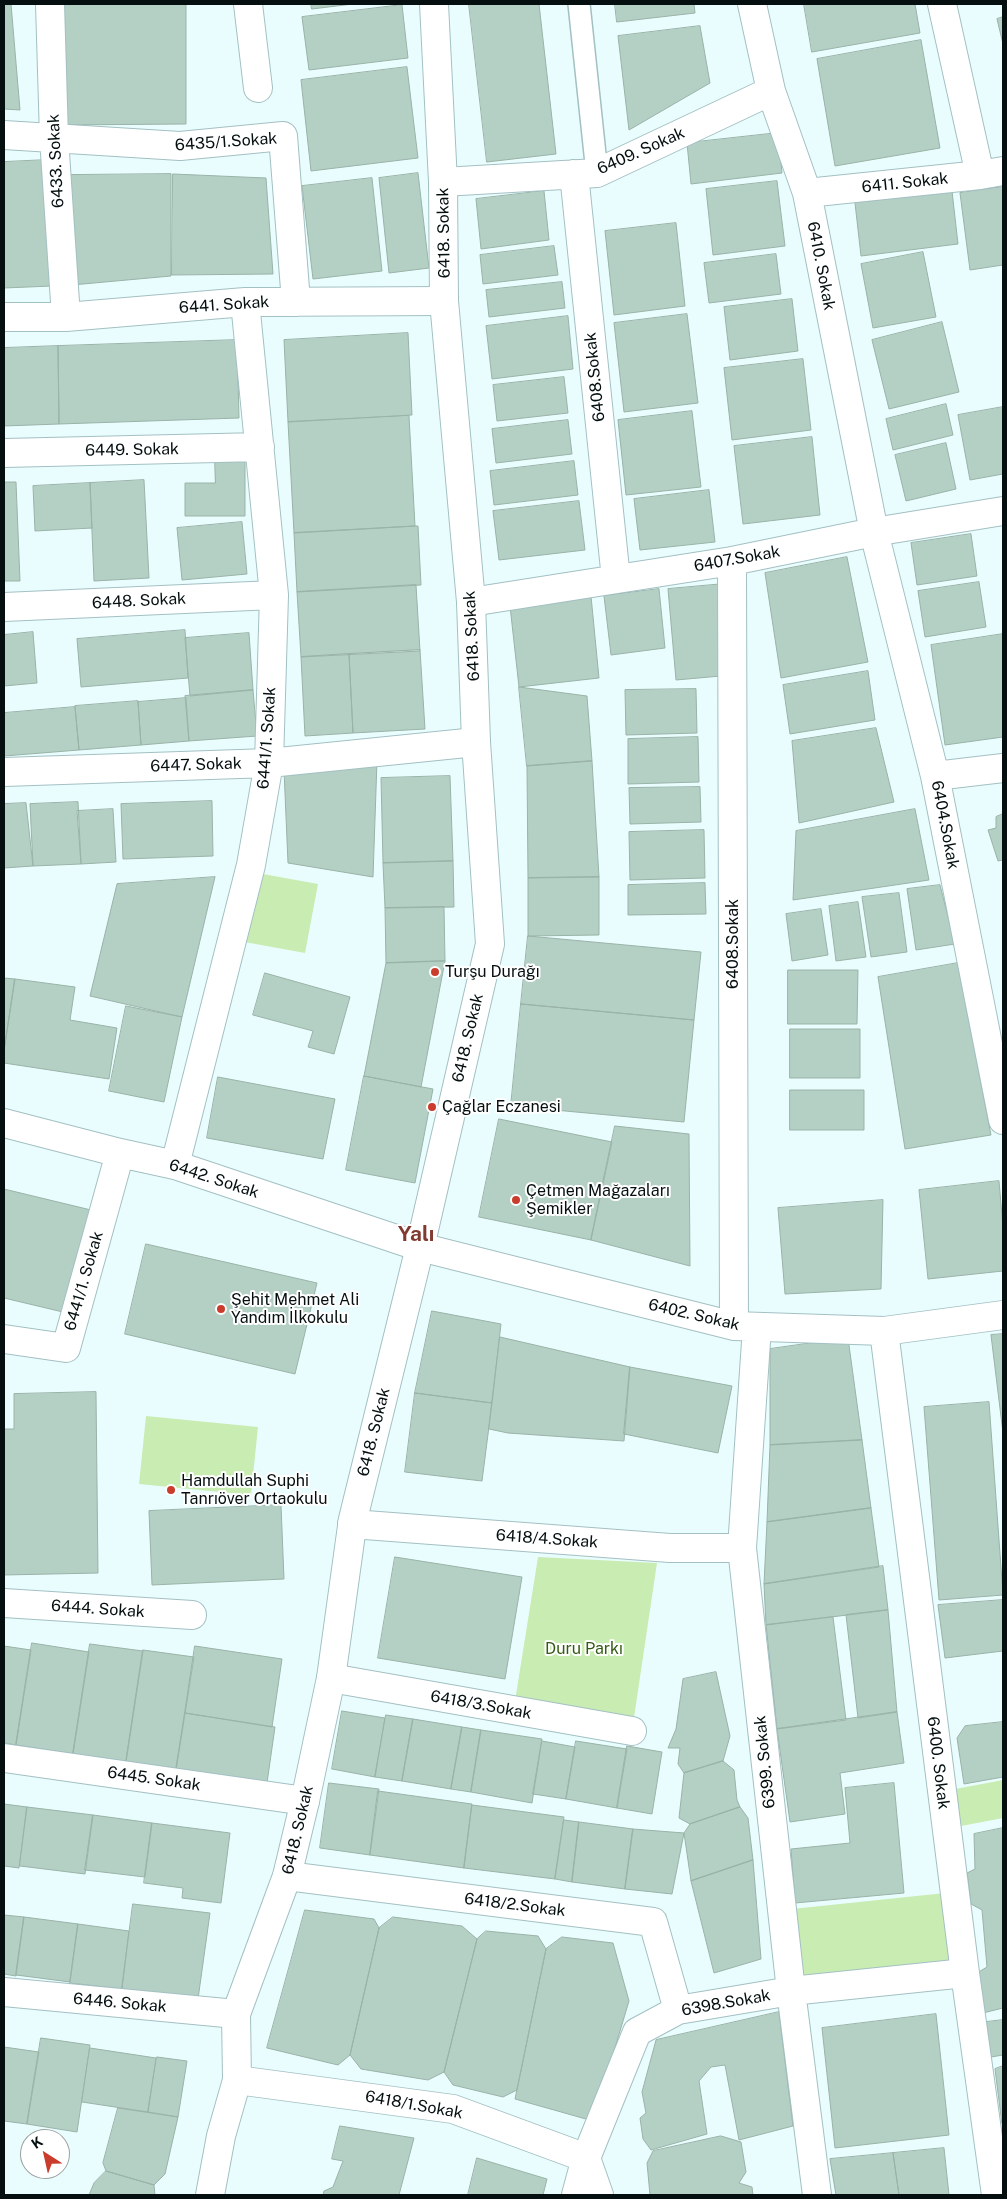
<!DOCTYPE html>
<html>
<head>
<meta charset="utf-8">
<style>
  body { margin:0 }
  #map { position:relative; width:1007px; height:2199px; overflow:hidden; background:#eafdfe; font-family:"Public Sans",sans-serif }
  canvas { display:block }
  .frame { position:absolute; inset:0; border:5px solid #050f10; pointer-events:none }
  .north { position:absolute; left:20px; top:2129px; width:50px; height:50px; box-sizing:border-box; background:#fff; border:1px solid #9b9f9f; border-radius:50%; rotate:325deg; font-size:14px; font-weight:700; line-height:20px; text-align:center; color:#050f10 }
  .north::after { content:''; display:block; margin:auto; width:18px; height:22px; background:#ca3d2d; clip-path:polygon(50% 0,100% 100%,50% 72%,0 100%) }
</style>
</head>
<body>
<div id="map">
<canvas width="1007" height="2199"></canvas>
<div class="frame"></div>
<div class="north">K</div>
</div>
<script>
const ctx = document.querySelector('canvas').getContext('2d');
ctx.lineJoin = 'round';
function fillPath(path, color) { ctx.fillStyle = color; ctx.fill(path, 'evenodd'); }
function trace(path, color, width, dash) { ctx.strokeStyle = color; ctx.lineWidth = width; ctx.lineCap = dash ? 'butt' : 'round'; ctx.setLineDash(dash || []); ctx.stroke(path); }
function drawText(font, color, halo, rows, align = 'center') {
  ctx.font = font + ' "Public Sans",sans-serif'; ctx.lineWidth = 4; ctx.setLineDash([]); ctx.textBaseline = 'middle'; ctx.strokeStyle = halo; ctx.fillStyle = color; for (const [text, x, y, turn = 0] of rows) {
    ctx.save(); ctx.translate(x, y); ctx.rotate((+turn || 0) * Math.PI / 180); ctx.textAlign = isNaN(turn) ? turn : align; if (halo) ctx.strokeText(text, 0, 0); ctx.fillText(text, 0, 0); ctx.restore();
  }
}
fillPath(new Path2D(`
  M252,872L318,884L305,953L239,941Z
  M146,1416L258,1427L251,1495L139,1484Z
  M538,1557L657,1563L632,1731L515,1701Z
  M1003,1780V1818L956,1827L950,1790Z
  M945,1893L952,1966L800,1982L792,1909Z`), '#c9ecb3');
const building = new Path2D(`
  M4,4H11L20,110L4,109Z
  M57,4H186V124L57,125Z
  M311,4H353L312,9Z
  M469,4H539L556,154L487,162Z
  M615,4H694L695,13L617,22Z
  M804,4H915L920,33L812,52Z
  M402,5L408,58L309,70L302,17Z
  M1003,17V44L997,19Z
  M700,26L710,83L629,130L618,36Z
  M921,40L940,148L835,166L817,59Z
  M407,67L418,158L311,171L301,80Z
  M778,133L782,173L691,184L687,143Z
  M47,160L52,286L4,288V162Z
  M418,173L429,268L389,273L379,178Z
  M171,174V276L72,285L70,175Z
  M173,174L266,178L273,274L172,275Z
  M372,178L382,271L313,279L302,186Z
  M777,181L785,246L713,255L706,189Z
  M1003,187V265L970,270L960,193Z
  M544,191L549,240L481,249L476,199Z
  M952,191L958,244L861,256L855,203Z
  M676,223L685,306L614,315L605,231Z
  M554,246L558,275L483,284L480,255Z
  M923,252L936,317L873,328L861,264Z
  M776,254L781,294L709,303L704,263Z
  M562,282L565,308L489,317L486,290Z
  M792,299L798,351L730,360L724,307Z
  M687,314L698,403L624,412L614,323Z
  M568,316L573,369L492,379L486,326Z
  M942,322L959,392L889,409L872,340Z
  M408,333L412,415L288,422L284,340Z
  M237,340L239,418L59,424L58,346Z
  M58,346L59,424L4,426V348Z
  M803,359L811,430L732,440L724,368Z
  M564,377L568,413L497,421L493,385Z
  M946,404L953,435L893,450L886,419Z
  M1003,407V474L970,480L958,415Z
  M692,411L701,487L626,495L618,420Z
  M409,416L415,526L294,533L288,422Z
  M568,420L572,454L496,463L492,429Z
  M812,437L820,515L743,524L734,446Z
  M946,443L956,489L906,501L895,455Z
  M215,460H245V516H185V483H215Z
  M574,461L578,495L494,505L490,471Z
  M144,480L149,578L94,581L90,483Z
  M4,482H16L20,581H4Z
  M90,483L92,528L35,531L33,486Z
  M709,490L715,542L640,550L634,499Z
  M579,501L585,550L499,560L493,511Z
  M242,522L247,574L182,580L177,528Z
  M415,526H418L421,585L297,592L294,533Z
  M971,534L977,576L917,585L911,543Z
  M847,557L868,662L781,678L765,573Z
  M979,582L986,627L925,637L918,591Z
  M724,584L732,675L676,680L668,589Z
  M416,585L420,651L301,657L297,592Z
  M659,589L665,648L611,655L604,596Z
  M591,596L599,678L519,687L510,606Z
  M185,630L188,678L81,687L77,639Z
  M33,632L37,683L4,686V635Z
  M249,633L253,690L190,696L185,638Z
  M1003,634V737L945,745L931,645Z
  M420,650L425,729L353,733L349,654Z
  M349,654L353,733L305,736L301,657Z
  M868,671L875,720L790,734L783,685Z
  M519,687L587,696L592,761L527,766Z
  M696,689L697,733L626,735L625,690Z
  M253,690L257,736L189,741L185,696Z
  M186,698L189,741L141,745L138,702Z
  M138,701L141,745L79,750L75,706Z
  M75,707L79,750L4,756V713Z
  M876,728L894,802L799,823L792,741Z
  M698,737L699,782L628,784V739Z
  M377,761L373,877L288,863L284,770Z
  M592,761L599,877L528,878L527,766Z
  M450,776L453,861L383,863L381,778Z
  M700,787L701,822L630,824L629,788Z
  M212,801L213,856L123,859L121,804Z
  M78,802L81,864L33,866L30,804Z
  M26,803L33,866L4,868V804Z
  M113,809L116,862L81,864L77,811Z
  M915,809L929,880L793,900L796,831Z
  M1003,814V860L998,861L988,830L996,828V817Z
  M704,830L705,878L630,880L629,832Z
  M453,861L454,907L385,908L383,863Z
  M215,877L182,1017L90,996L117,884Z
  M599,877V935L528,936V878Z
  M705,883L706,914L628,915V885Z
  M940,885L955,944L916,950L907,889Z
  M899,893L907,952L871,957L862,897Z
  M858,902L866,957L836,961L829,906Z
  M444,907L445,961L386,963L385,908Z
  M821,909L828,955L792,961L786,914Z
  M528,936L701,952L694,1020L521,1004Z
  M445,961L421,1087L364,1076L386,963Z
  M958,963L991,1135L905,1149L878,977Z
  M788,970H858L857,1024H788Z
  M265,973L350,997L334,1054L308,1047L313,1031L253,1015Z
  M4,978L15,979L4,1051Z
  M15,979L75,987L70,1020L117,1028L109,1079L4,1063V1051Z
  M521,1004L694,1020L684,1122L511,1106Z
  M126,1006L182,1017L164,1102L109,1091Z
  M790,1029H860V1078H790Z
  M364,1076L433,1089L415,1183L346,1170Z
  M218,1077L335,1099L323,1159L207,1138Z
  M790,1090H864V1130H790Z
  M499,1119L612,1142L591,1240L479,1217Z
  M615,1126L689,1134L690,1266L591,1240Z
  M999,1181L1003,1227V1271L928,1279L919,1190Z
  M4,1189L91,1210L67,1313L4,1298Z
  M883,1200L881,1289L785,1294L778,1208Z
  M146,1244L317,1283L295,1374L125,1334Z
  M432,1311L501,1324L492,1403L415,1393Z
  M1003,1334V1433L991,1335Z
  M500,1337L630,1367L624,1441L508,1433L489,1429Z
  M848,1338L862,1440L770,1445V1349Z
  M630,1367L732,1386L718,1453L624,1434Z
  M96,1392L98,1573L4,1575V1429H14V1394Z
  M415,1393L492,1403L482,1481L405,1472Z
  M989,1402L1003,1595L939,1600L924,1407Z
  M862,1440L871,1508L767,1522L770,1445Z
  M281,1505L284,1579L152,1585L149,1511Z
  M871,1508L879,1567L764,1584L767,1522Z
  M395,1557L522,1577L505,1679L378,1658Z
  M883,1566L888,1610L766,1625L764,1584Z
  M1003,1600V1651L945,1658L938,1605Z
  M888,1610L897,1712L858,1718L846,1615Z
  M833,1617L846,1720L777,1729L766,1625Z
  M32,1643L89,1652L73,1754L16,1745Z
  M90,1644L143,1651L126,1762L73,1754Z
  M4,1646L31,1650L16,1745L4,1743Z
  M195,1646L282,1659L272,1727L185,1713Z
  M143,1650L194,1657L176,1770L126,1762Z
  M716,1672L730,1736L723,1761L684,1773L678,1764L680,1748H668L676,1729L683,1679Z
  M342,1711L385,1718L375,1777L332,1769Z
  M897,1712L904,1763L840,1773L845,1814L790,1822L777,1729Z
  M185,1713L275,1727L267,1783L176,1770Z
  M386,1715L413,1719L402,1781L375,1777Z
  M413,1719L462,1727L451,1789L402,1781Z
  M1003,1722V1777L964,1784L957,1738L965,1726Z
  M462,1727L481,1730L471,1792L451,1789Z
  M481,1730L542,1739L532,1803L471,1792Z
  M542,1741L575,1747L566,1799L533,1794Z
  M576,1741L627,1749L617,1808L566,1799Z
  M627,1746L662,1752L652,1814L617,1808Z
  M723,1761L734,1770L737,1800L740,1807L690,1824L679,1818L684,1773Z
  M329,1783L379,1789L370,1855L320,1848Z
  M894,1783L904,1893L795,1903L791,1849L850,1843L845,1788Z
  M378,1791L472,1804L464,1868L370,1855Z
  M4,1804L27,1807L19,1868L4,1866Z
  M472,1805L564,1817L555,1879L464,1868Z
  M27,1807L93,1815L85,1874L20,1866Z
  M740,1807L748,1818L753,1860L691,1881L684,1833L690,1824Z
  M93,1815L152,1823L145,1877L85,1870Z
  M564,1820L579,1822L572,1882L555,1879Z
  M579,1822L633,1829L625,1889L572,1882Z
  M152,1823L230,1833L221,1903L182,1898L183,1888L144,1883Z
  M1003,1828V2008L983,2013L977,1973L987,1967L982,1910L971,1904L967,1873L975,1869L974,1834Z
  M633,1829L684,1833L672,1894L625,1889Z
  M753,1860L761,1959L714,1973L691,1881Z
  M133,1904L210,1913L198,1999L122,1989Z
  M305,1910L374,1919L379,1928L350,2055L338,2065L267,2048Z
  M4,1915L24,1917L16,1976L4,1974Z
  M24,1917L78,1924L70,1982L16,1975Z
  M393,1917L462,1926L477,1939L444,2072L428,2080L361,2069L350,2055L379,1928Z
  M78,1924L129,1931L122,1989L70,1983Z
  M486,1931L538,1936L546,1949L517,2090L503,2097L453,2085L444,2072L477,1939Z
  M562,1937L613,1943L629,2001L593,2121L515,2099L546,1949Z
  M779,2012L793,2126L739,2140L725,2065L711,2067L699,2081L707,2134L651,2150L643,2139L640,2118L646,2113L642,2092L656,2040Z
  M936,2014L949,2135L835,2148L822,2028Z
  M1003,2020V2055L991,2057L986,2022Z
  M41,2038L90,2045L77,2132L27,2124Z
  M4,2047L39,2052L27,2124L4,2121Z
  M90,2048L156,2058L148,2112L82,2102Z
  M157,2057L187,2061L178,2117L148,2112Z
  M1003,2066V2124H1002L995,2069Z
  M118,2108L178,2117L165,2174L154,2185L106,2171L103,2163Z
  M340,2126L414,2138L399,2195H323L324,2191L333,2187L343,2161L332,2159Z
  M721,2136L741,2142L746,2172L739,2183L752,2187L753,2195H650L647,2163L653,2151Z
  M944,2148L949,2195H899L893,2153Z
  M893,2153L899,2195H836L830,2159Z
  M477,2158L547,2179L543,2195H468Z
  M106,2171L154,2185L155,2195H89L94,2183Z`);
fillPath(building, '#b4cfc4');
trace(building, '#99b3a8', 1);
const lane = new Path2D(`
  M579,4L597,173`);
const street = new Path2D(`
  M50,4L54,138L66,317
  M248,4L258,88
  M752,4L771,91L807,193L874,532L935,776L1003,1120
  M942,4L980,175
  M4,135L180,146L283,136L296,302
  M574,174L616,579
  M443,182L597,173L771,91
  M807,193L980,175L1003,171
  M4,317H66L245,302L444,301
  M4,453L260,447
  M732,561L734,1326
  M471,602L732,561L874,532L1003,511
  M4,607L274,595
  M4,772L269,763L476,742
  M935,776L1003,768
  M4,1123L120,1153L175,1165L420,1247L734,1326L884,1331L1003,1315
  M175,1165L251,865L269,763L274,595L245,302
  M757,1327L742,1548L791,1991L817,2195
  M884,1331L965,1973L996,2195
  M4,1339L66,1348L120,1153
  M352,1524L670,1548H742
  M4,1603L192,1615
  M331,1678L632,1731
  M4,1758L305,1801
  M287,1876L653,1922L678,2010
  M4,1992L236,2014
  M237,2080L453,2109L586,2158L576,2195
  M599,2195L586,2158L637,2032L678,2010L791,1991L965,1973`);
const secondary = new Path2D(`
  M210,2195L221,2136L237,2080L236,2014L287,1876L305,1801L331,1678L353,1519L420,1247L490,944L476,742L471,602L444,301L443,182L434,4`);
trace(lane, '#a3c0c3', 24);
trace(street, '#a3c0c3', 30);
trace(secondary, '#a3c0c3', 30);
trace(lane, '#fff', 21);
trace(street, '#fff', 28);
trace(secondary, '#fff', 28);
for (const [x, y, r, color] of [
  [435,972,5,"#ca3d2d"],
  [432,1107,5,"#ca3d2d"],
  [516,1200,5,"#ca3d2d"],
  [221,1309,5,"#ca3d2d"],
  [171,1490,5,"#ca3d2d"]
]) { const dot = new Path2D(); dot.arc(x, y, r, 0, 2 * Math.PI); ctx.fillStyle = color; ctx.fill(dot); trace(dot, '#fff', 2); }
drawText('16px', '#050f10', '#fff', [
  ["6435/1.Sokak",226,142,-4],
  ["6409. Sokak",641,151,-24],
  ["6433. Sokak",56,161,-93],
  ["6411. Sokak",905,183,-6],
  ["6418. Sokak",444,233,-91],
  ["6410. Sokak",821,266,79],
  ["6441. Sokak",224,305,-4],
  ["6408.Sokak",595,377,-96],
  ["6449. Sokak",132,450,-1],
  ["6407.Sokak",737,559,-10],
  ["6448. Sokak",139,601,-3],
  ["6418. Sokak",472,636,-93],
  ["6441/1. Sokak",267,738,-86],
  ["6447. Sokak",196,765,-2],
  ["6404.Sokak",945,825,79],
  ["6408.Sokak",733,944,-90],
  ["6418. Sokak",468,1038,-77],
  ["6442. Sokak",214,1179,18],
  ["6441/1. Sokak",84,1281,-74],
  ["6402. Sokak",694,1315,13],
  ["6418. Sokak",374,1432,-76],
  ["6418/4.Sokak",547,1539,4],
  ["6444. Sokak",98,1609,4],
  ["6418/3.Sokak",481,1705,10],
  ["6399. Sokak",765,1762,-96],
  ["6400. Sokak",938,1763,83],
  ["6445. Sokak",154,1779,8],
  ["6418. Sokak",298,1830,-77],
  ["6418/2.Sokak",515,1905,7],
  ["6446. Sokak",120,2003,5],
  ["6398.Sokak",726,2003,-10],
  ["6418/1.Sokak",414,2105,10]
]);
drawText('16px', '#050f10', '#fff', [
  ["Turşu Durağı",445,972],
  ["Çağlar Eczanesi",442,1107],
  ["Çetmen Mağazaları",526,1191],
  ["Şemikler",526,1209],
  ["Şehit Mehmet Ali",231,1300],
  ["Yandım İlkokulu",231,1318],
  ["Hamdullah Suphi",181,1481],
  ["Tanrıöver Ortaokulu",181,1499]
], 'left');
drawText('16px', '#345a13', '#fff', [
  ["Duru Parkı",584,1649]
]);
drawText('bold 21px', '#803a2f', '#fff', [
  ["Yalı",416,1235]
]);
</script>
</body>
</html>
